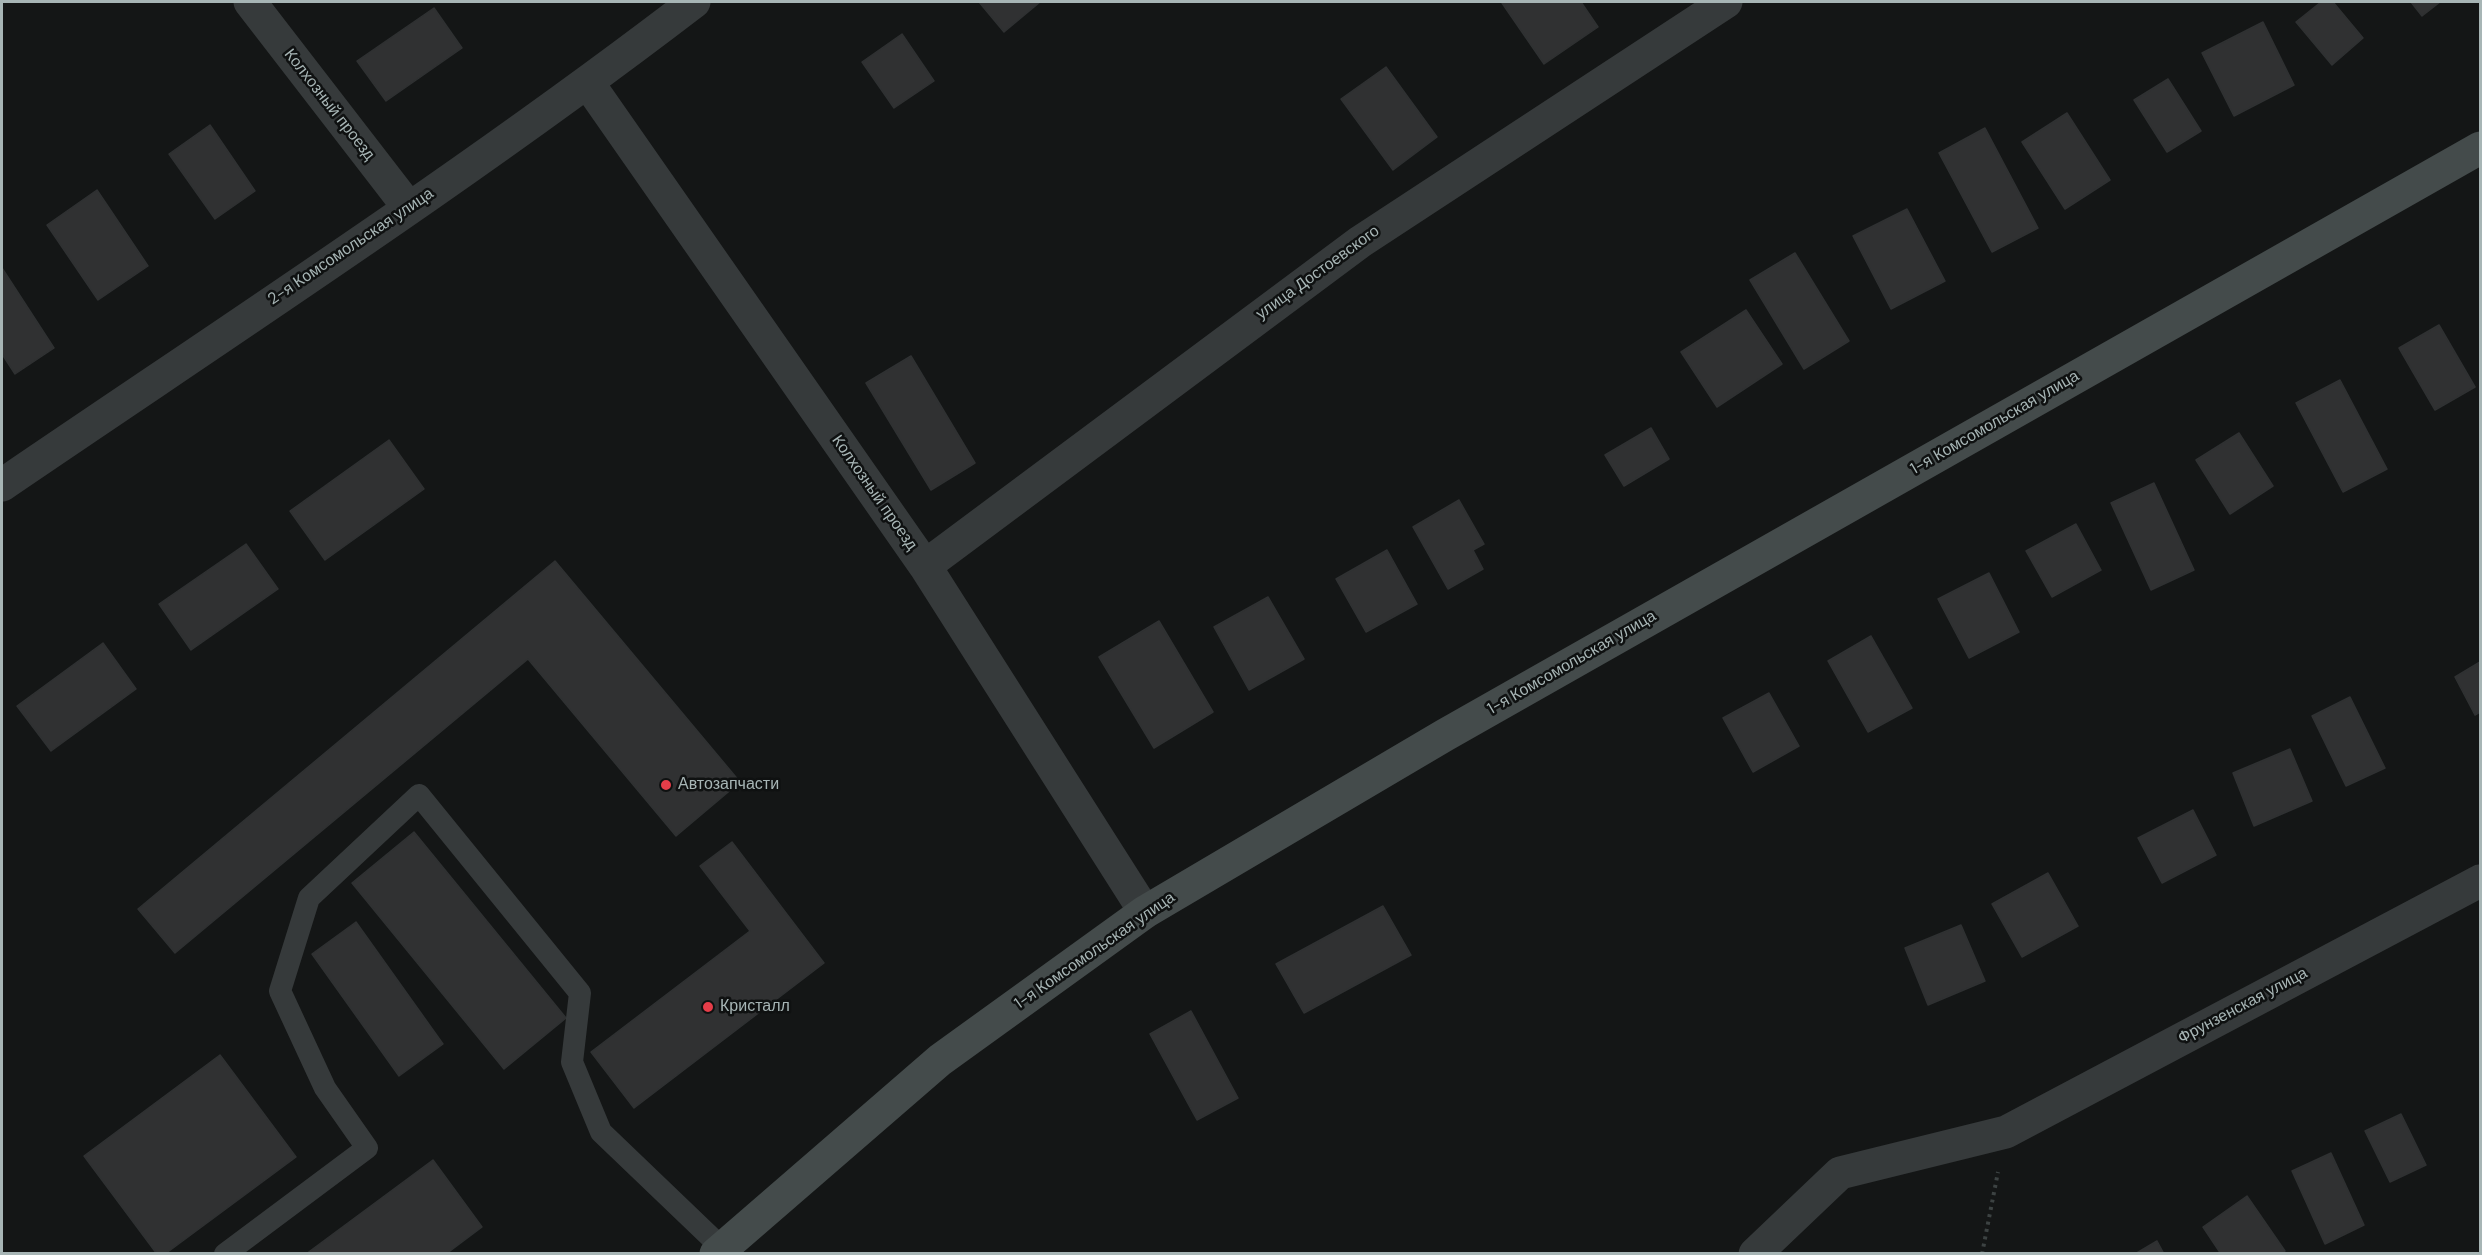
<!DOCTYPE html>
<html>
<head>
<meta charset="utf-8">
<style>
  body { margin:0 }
  #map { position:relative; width:2482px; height:1255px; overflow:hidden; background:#141616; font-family:"DM Sans",sans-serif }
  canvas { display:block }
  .frame { position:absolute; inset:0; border:3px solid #a7b5b5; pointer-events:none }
</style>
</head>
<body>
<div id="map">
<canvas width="2482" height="1255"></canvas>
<div class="frame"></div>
</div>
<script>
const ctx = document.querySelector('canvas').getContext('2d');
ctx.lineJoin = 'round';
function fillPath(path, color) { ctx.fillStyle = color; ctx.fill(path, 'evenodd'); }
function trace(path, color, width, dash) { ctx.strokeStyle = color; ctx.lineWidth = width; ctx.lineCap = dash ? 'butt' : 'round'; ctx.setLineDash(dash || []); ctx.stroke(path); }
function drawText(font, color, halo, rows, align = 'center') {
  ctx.font = font + ' "DM Sans",sans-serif'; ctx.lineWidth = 5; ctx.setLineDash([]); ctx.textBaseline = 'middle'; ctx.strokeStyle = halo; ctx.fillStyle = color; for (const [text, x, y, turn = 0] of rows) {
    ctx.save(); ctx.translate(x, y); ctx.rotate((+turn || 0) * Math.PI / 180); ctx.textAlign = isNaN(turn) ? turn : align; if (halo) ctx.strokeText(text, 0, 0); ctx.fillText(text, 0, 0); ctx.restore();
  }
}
const building = new Path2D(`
  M979,2H1040L1004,32Z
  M1504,2H1581L1598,27L1544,64L1502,3Z
  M2321,2H2333L2363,38L2332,65L2296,22Z
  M2411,2H2440L2422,16Z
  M434,8L462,48L386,101L357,61Z
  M2263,22L2294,85L2234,116L2202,53Z
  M902,34L934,81L894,108L862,62Z
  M1386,67L1437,137L1393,170L1341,99Z
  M2168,79L2201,131L2167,152L2134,100Z
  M2067,113L2110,180L2065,209L2022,142Z
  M210,125L255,191L215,219L169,154Z
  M1985,128L2038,228L1992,252L1939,153Z
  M97,190L148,266L98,300L47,225Z
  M1907,209L1945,281L1891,309L1853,236Z
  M1795,253L1849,341L1804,369L1750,280Z
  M2,268L54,348L15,374L2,354Z
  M1746,310L1782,364L1717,407L1681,352Z
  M2439,325L2475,387L2435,410L2399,348Z
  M911,356L975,463L931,490L866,383Z
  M2340,380L2387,469L2343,492L2296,403Z
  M1651,428L1669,459L1624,486L1605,455Z
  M2239,433L2273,486L2230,514L2196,460Z
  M389,440L424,489L325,560L290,511Z
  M2154,483L2194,570L2151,590L2111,503Z
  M1459,500L1484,544L1473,550L1483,569L1448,589L1413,527Z
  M2076,524L2101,570L2052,597L2026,551Z
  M246,544L278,589L191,650L159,604Z
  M1387,550L1417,604L1366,632L1336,579Z
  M555,561L740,782L676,836L528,659L175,953L138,909Z
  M1989,573L2019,632L1969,658L1938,599Z
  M1268,597L1304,659L1249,690L1214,627Z
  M1159,621L1213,712L1154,748L1099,657Z
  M1871,636L1912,708L1868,732L1828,661Z
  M103,643L136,689L51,751L17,706Z
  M2480,662V712L2475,715L2455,677Z
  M1769,693L1799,746L1753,772L1723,718Z
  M2350,697L2385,768L2346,786L2312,716Z
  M2290,749L2312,801L2254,826L2233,773Z
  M2193,810L2216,855L2162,883L2138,838Z
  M414,832L566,1018L504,1069L352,883Z
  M732,842L824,963L634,1108L591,1052L750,931L700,866Z
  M2048,873L2078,926L2022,957L1992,904Z
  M1383,906L1411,955L1304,1013L1276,964Z
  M356,922L443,1044L399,1076L312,954Z
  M1961,925L1985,981L1928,1005L1905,948Z
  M1191,1011L1238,1098L1197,1120L1150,1034Z
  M220,1055L296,1157L165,1254H157L84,1156Z
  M2401,1114L2426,1165L2390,1182L2365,1131Z
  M2331,1153L2364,1225L2325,1244L2292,1171Z
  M433,1160L482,1227L446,1254H306Z
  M2247,1196L2285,1251L2282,1254H2221L2203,1227Z
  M2157,1241L2164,1254H2135Z`);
fillPath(building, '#303132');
trace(building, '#2f3132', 1.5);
trace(new Path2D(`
  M1982,1254L1998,1172`), '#3c4242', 4, [3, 4.5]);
trace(new Path2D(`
  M225,1254L367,1148L325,1088L280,991L309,898L419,795L580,993L572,1062L601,1132L722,1248`), '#363a3b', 22);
trace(new Path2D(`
  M250,2L409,208
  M588,83L925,566L1145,912
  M2,485C234,327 471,173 694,2
  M925,566L1360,242L1726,2
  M1755,1254L1840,1173L2006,1132L2480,881`), '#363a3b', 33);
trace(new Path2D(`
  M716,1254L940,1060L1145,912L1445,735L2480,148`), '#444b4b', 33);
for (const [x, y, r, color] of [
  [666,785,6,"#e63d49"],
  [708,1007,6,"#e63d49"]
]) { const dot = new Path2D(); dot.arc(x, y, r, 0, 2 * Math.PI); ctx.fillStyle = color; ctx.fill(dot); trace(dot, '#0f1111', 2); }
drawText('16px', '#a7b5b5', '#0f1111', [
  ["Колхозный проезд",329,105,52],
  ["2-я Комсомольская улица",351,247,-34],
  ["улица Достоевского",1318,273,-36],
  ["1-я Комсомольская улица",1995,423,-30],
  ["Колхозный проезд",874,493,55],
  ["1-я Комсомольская улица",1572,663,-30],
  ["1-я Комсомольская улица",1095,951,-35],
  ["Фрунзенская улица",2243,1006,-28]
]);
drawText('16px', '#a7b5b5', '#0f1111', [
  ["Автозапчасти",678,785],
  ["Кристалл",720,1007]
], 'left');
</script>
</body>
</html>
